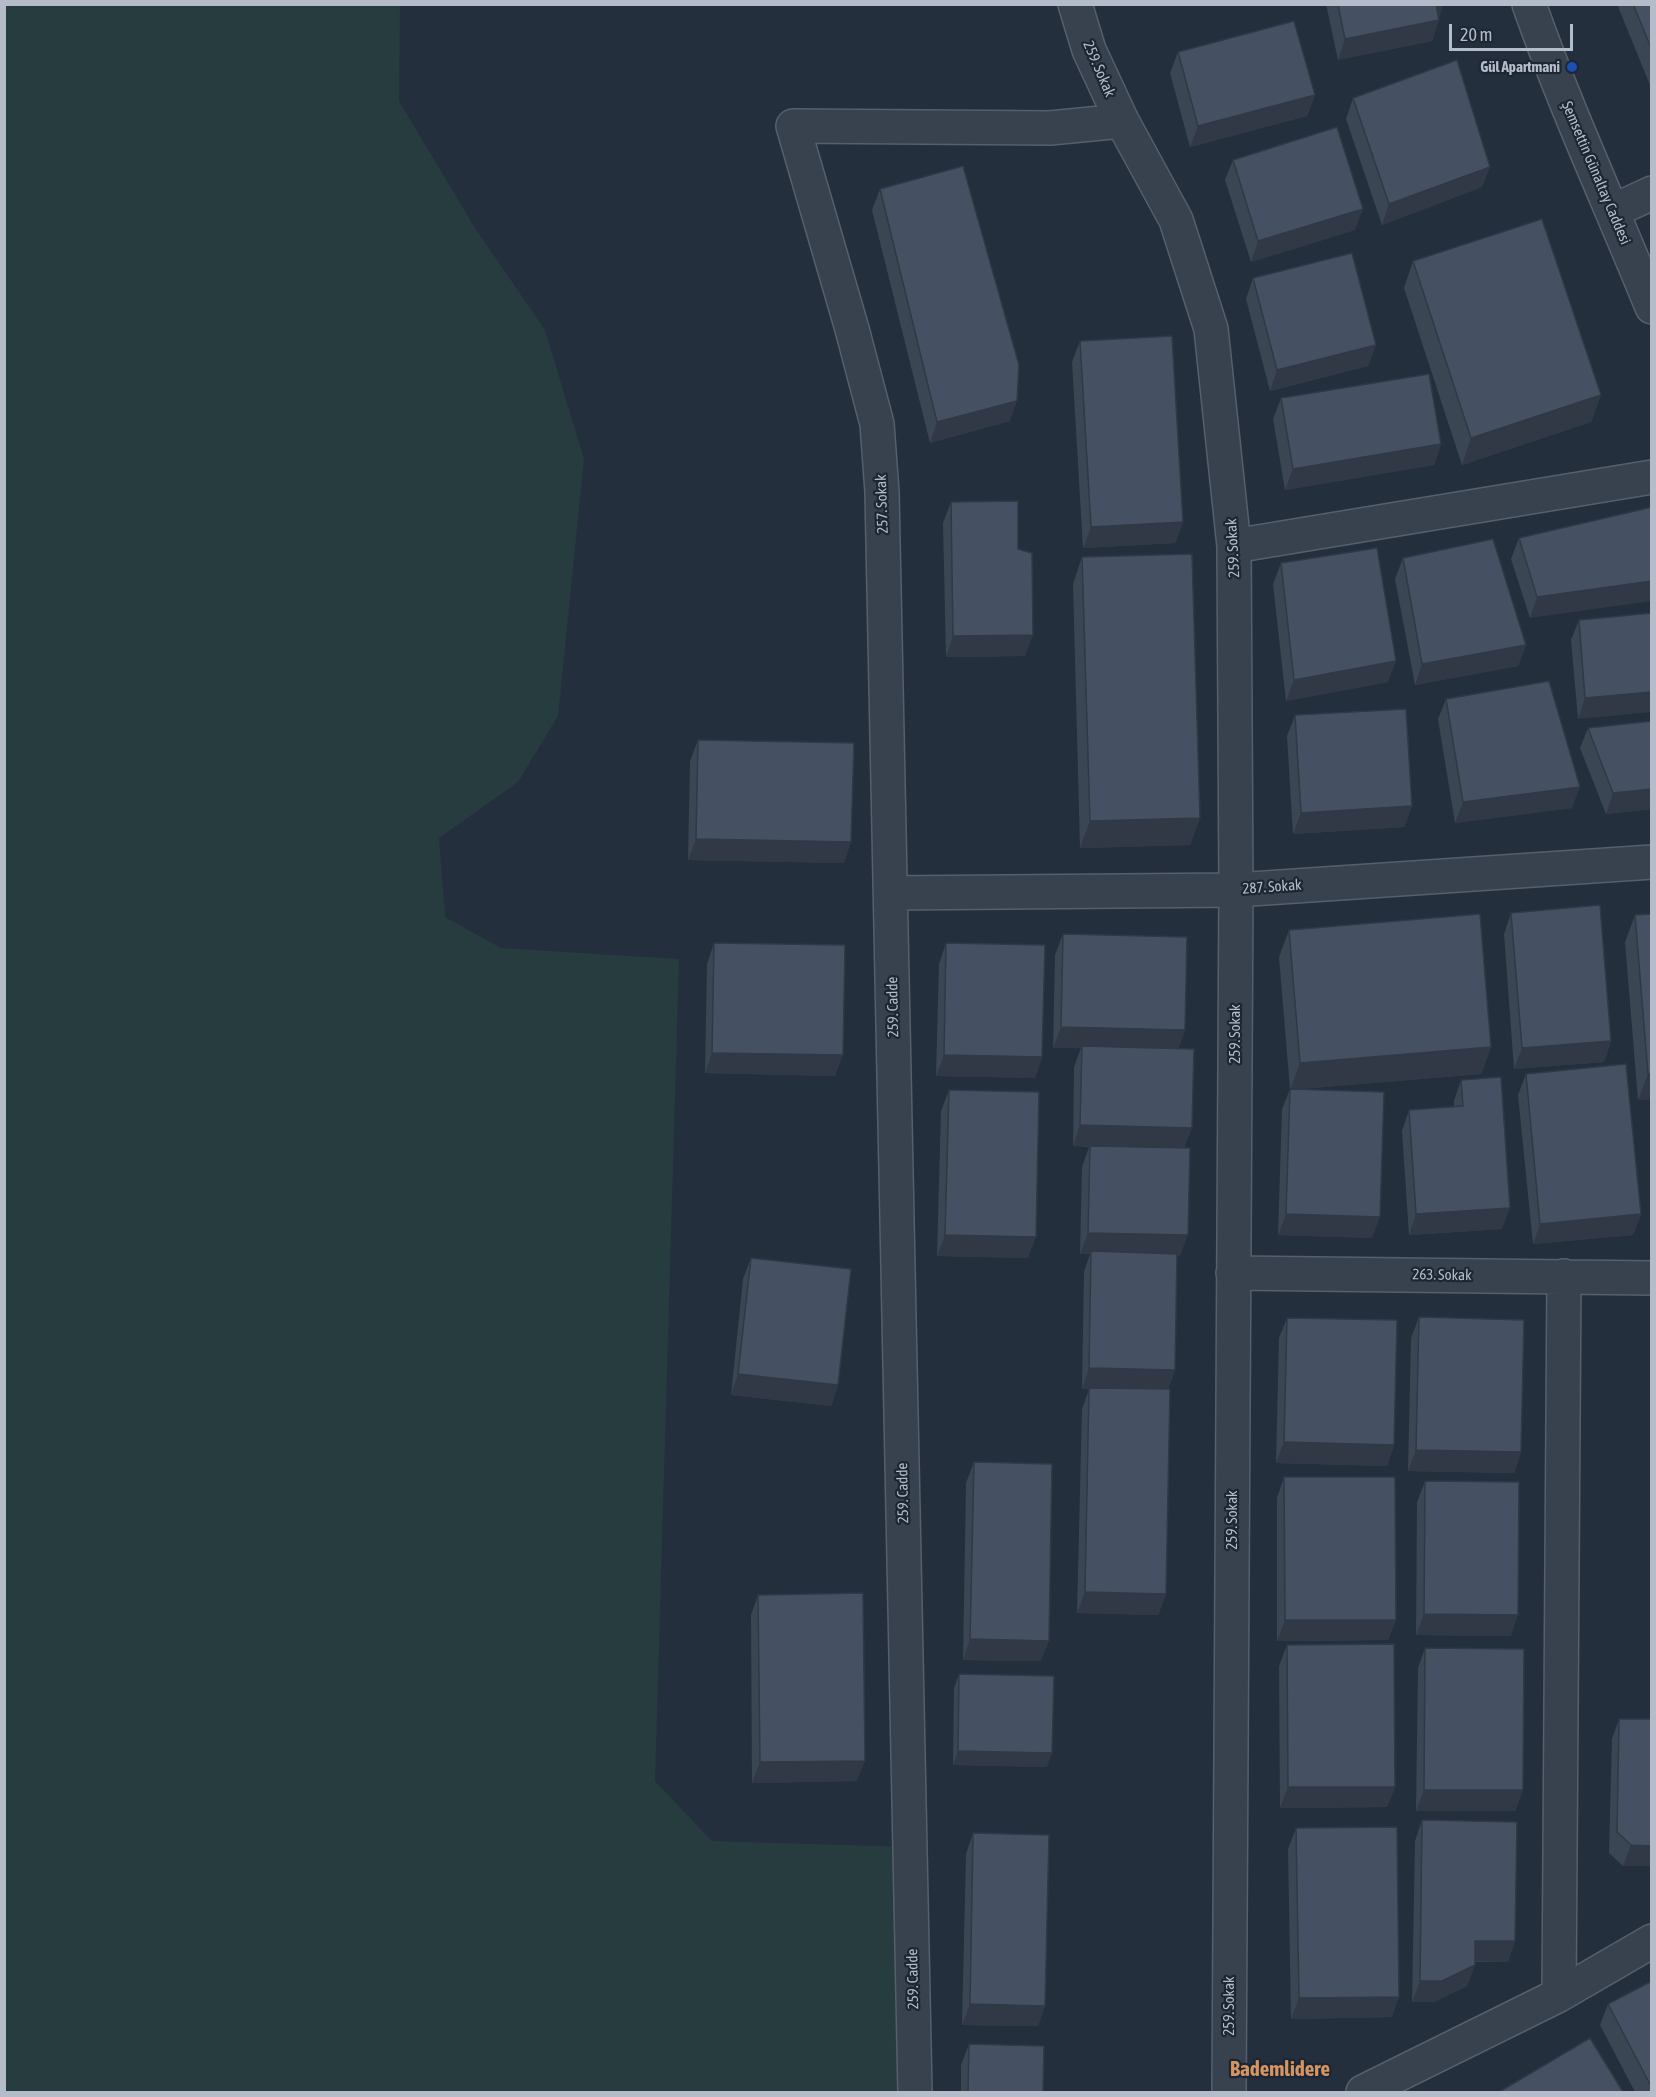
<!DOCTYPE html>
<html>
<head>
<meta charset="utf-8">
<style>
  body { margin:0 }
  #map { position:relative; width:1656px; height:2097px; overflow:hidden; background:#242f3e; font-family:"Asap Condensed",sans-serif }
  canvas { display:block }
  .frame { position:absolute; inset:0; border:6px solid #b4bcc9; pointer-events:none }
  .scale { position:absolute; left:1449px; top:24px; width:124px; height:27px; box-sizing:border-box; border:3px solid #b4bcc9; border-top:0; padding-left:8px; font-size:18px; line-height:21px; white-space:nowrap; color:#b4bcc9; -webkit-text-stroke:4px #1d2633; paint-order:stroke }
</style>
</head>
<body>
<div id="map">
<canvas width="1656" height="2097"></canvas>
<div class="frame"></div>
<div class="scale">20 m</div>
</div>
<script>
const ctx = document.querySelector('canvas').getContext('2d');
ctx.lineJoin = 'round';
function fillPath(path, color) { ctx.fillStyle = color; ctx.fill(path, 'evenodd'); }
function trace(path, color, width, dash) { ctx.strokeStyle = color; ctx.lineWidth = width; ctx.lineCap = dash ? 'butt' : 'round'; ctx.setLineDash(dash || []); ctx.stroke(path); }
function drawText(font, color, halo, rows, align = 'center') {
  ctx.font = font + ' "Asap Condensed",sans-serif'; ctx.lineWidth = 4.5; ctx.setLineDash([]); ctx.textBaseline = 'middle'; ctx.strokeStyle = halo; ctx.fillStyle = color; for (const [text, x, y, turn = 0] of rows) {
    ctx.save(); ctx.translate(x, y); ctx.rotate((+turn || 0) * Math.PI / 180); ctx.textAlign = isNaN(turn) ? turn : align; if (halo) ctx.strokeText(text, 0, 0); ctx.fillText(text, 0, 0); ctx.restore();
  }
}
fillPath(new Path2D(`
  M5,5H400L399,101L475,228L545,330L584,459L558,716L518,782L439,838L445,917L501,948L679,959L655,1781L712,1841L910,1847L915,2092H5Z`), '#263c3f');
const minor = new Path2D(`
  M1075,4L1089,50L1122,121L1176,220L1211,329L1234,546L1236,890L1229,2092
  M1529,4C1565,107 1611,206 1652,307
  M1613,211L1652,193
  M1234,546L1652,477
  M891,893L1236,890L1652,862
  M1233,1273L1652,1278
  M1559,1995L1564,1276
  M915,2092L882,492L877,424L852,329L793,126L1050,128L1122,121
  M1363,2092L1559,1995L1652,1941`);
trace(minor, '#565f6c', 36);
trace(minor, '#38414e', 33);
fillPath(new Path2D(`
  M1326,4H1443L1432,41L1338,60Z
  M1617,4H1652V90Z
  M1178,52L1315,95L1307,116L1190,147L1170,73Z
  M1353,98L1482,187L1382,225L1346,119Z
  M1233,160L1355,230L1251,262L1225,180Z
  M880,189L1010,421L930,443L872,210Z
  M1413,261L1601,395L1591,422L1462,465L1404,288Z
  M1253,278L1376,345L1368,366L1270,391L1246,299Z
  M1080,341L1183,522L1175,543L1083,548L1072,362Z
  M1281,398L1441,444L1434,465L1285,490L1273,419Z
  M951,502L1018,549L1025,656L946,657L943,523Z
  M1652,507L1530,618L1511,559L1519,538Z
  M1082,557L1200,818L1190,845L1080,848L1073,584Z
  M1403,558L1526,645L1518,666L1415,685L1395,579Z
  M1281,563L1388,682L1286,701L1273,584Z
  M1652,613L1578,719L1571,640L1579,620Z
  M1446,699L1572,808L1455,823L1438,719Z
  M1295,715L1412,806L1404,827L1293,834L1287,736Z
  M1652,721V809L1606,814L1580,748L1588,728Z
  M698,740L844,863L688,860L690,761Z
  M1511,913L1611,1041L1604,1062L1514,1069L1504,934Z
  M1635,915L1652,1099L1638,1100L1625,942Z
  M1289,930L1491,1047L1481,1074L1299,1089L1372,1238L1278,1235L1282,1109L1290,1089L1279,957Z
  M1063,934L1178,1048L1185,1148L1180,1256H1177L1175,1370L1168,1389L1166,1594L1158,1615L1077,1613L1082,1409L1089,1389H1082L1084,1272L1090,1254H1080L1082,1167L1089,1147L1073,1146L1074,1067L1081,1048H1053L1055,955Z
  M714,943L835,1076L705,1073L707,964Z
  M946,943L1042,1057L1035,1078L936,1076L939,964Z
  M1526,1074L1641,1214L1633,1235L1533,1244L1518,1095Z
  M1461,1080L1502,1229L1409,1235L1402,1131L1409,1110L1454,1107V1101Z
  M949,1090L1028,1258L937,1256L941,1111Z
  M751,1258L838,1385L831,1406L731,1395L743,1279Z
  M1419,1317L1521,1452L1514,1473L1408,1471L1411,1338Z
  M1287,1318L1394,1445L1387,1466L1276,1463L1279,1338Z
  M974,1462L1041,1661L963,1660L966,1483Z
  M1284,1477L1396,1620L1388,1640L1277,1641V1498Z
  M1425,1481L1511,1636L1416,1635L1417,1502Z
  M758,1595L857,1781L752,1783L751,1615Z
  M1287,1645L1395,1787L1387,1807L1280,1808L1279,1666Z
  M1425,1648L1523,1790L1515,1811H1416L1418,1668Z
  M959,1674L1047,1767L953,1765L954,1688Z
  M1619,1719H1652V1866H1623L1609,1853L1612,1739Z
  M1422,1820L1515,1941L1508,1962H1475V1965L1467,1986L1434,2002H1412L1415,1841Z
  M1296,1828L1392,2017L1291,2019L1288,1849Z
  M973,1833L1045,2006L1038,2026L962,2025L966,1854Z
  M1652,1981V2092H1635L1600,2025L1608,2004Z
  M969,2044L1043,2092H961V2065Z`), '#3b4654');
fillPath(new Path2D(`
  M1432,4H1443L1439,16Z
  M1439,20L1432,41L1338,60L1345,39Z
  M1315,95L1307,116L1190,147L1198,126Z
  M1490,167L1482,187L1382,225L1389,204Z
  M1363,209L1355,230L1251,262L1258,241Z
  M1376,345L1368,366L1270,391L1277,370Z
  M1601,395L1591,422L1462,465L1471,438Z
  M1017,401L1010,421L930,443L937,422Z
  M1441,444L1434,465L1285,490L1293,469Z
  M1183,522L1175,543L1083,548L1091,527Z
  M1652,581V601L1530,618L1537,597Z
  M1033,635L1025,656L946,657L953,636Z
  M1526,645L1518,666L1415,685L1422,664Z
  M1396,661L1388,682L1286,701L1294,680Z
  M1652,692V712L1578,719L1585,698Z
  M1580,787L1572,808L1455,823L1463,802Z
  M1652,789V809L1606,814L1613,793Z
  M1412,806L1404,827L1293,834L1301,813Z
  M1200,818L1190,845L1080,848L1090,821Z
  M696,839L851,842L844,863L688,860Z
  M1061,1027L1185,1030L1178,1051L1082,1046L1081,1048H1053Z
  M1611,1041L1604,1062L1514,1069L1522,1048Z
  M1491,1047L1481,1074L1290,1090L1300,1063Z
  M712,1053L843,1055L835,1076L705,1073Z
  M944,1055L1042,1057L1035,1078L936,1076Z
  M1652,1073V1099L1638,1100L1648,1074Z
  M1080,1125L1192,1128L1184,1149L1073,1146Z
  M1510,1208L1502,1229L1409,1235L1416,1214Z
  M1286,1214L1380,1217L1372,1238L1278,1235Z
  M1641,1214L1633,1235L1533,1244L1540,1224Z
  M1088,1233L1188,1235L1180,1256L1091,1254V1251L1090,1254H1080Z
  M945,1235L1036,1237L1028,1258L937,1256Z
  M1089,1368L1175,1370L1167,1390L1082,1389Z
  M738,1374L838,1385L831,1406L731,1395Z
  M1284,1442L1394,1445L1387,1466L1276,1463Z
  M1416,1450L1521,1452L1514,1473L1408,1471Z
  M1085,1592L1166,1594L1158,1615L1077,1613Z
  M1424,1614L1518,1615L1511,1636L1416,1635Z
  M1285,1620H1396L1388,1640L1277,1641Z
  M970,1639L1049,1641L1041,1661L963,1660Z
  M958,1751L1052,1753L1047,1767L953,1765Z
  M865,1761L857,1781L752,1783L760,1762Z
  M1288,1787H1395L1387,1807L1280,1808Z
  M1424,1790H1523L1515,1811H1416Z
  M1631,1845H1652V1866H1623Z
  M1475,1941H1515L1508,1962L1467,1961Z
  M1475,1965L1467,1986L1434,2002H1412L1420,1981Z
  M1399,1997L1392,2017L1291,2019L1299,1998Z
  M970,2004L1045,2006L1038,2026L962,2025Z`), '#303945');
const building = new Path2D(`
  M1338,4H1436L1439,20L1345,39Z
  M1633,4H1652V50Z
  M1294,21L1315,95L1198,126L1178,52Z
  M1457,60L1490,167L1389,204L1353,98Z
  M1337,127L1363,209L1258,241L1233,160Z
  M963,166L1019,365L1017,401L937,422L880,189Z
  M1542,219L1601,395L1471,438L1413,261Z
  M1352,253L1376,345L1277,370L1253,278Z
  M1172,336L1183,522L1091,527L1080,341Z
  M1429,374L1441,444L1293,469L1281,398Z
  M1018,501V549L1032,553L1033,635L953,636L951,502Z
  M1652,507V581L1537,597L1519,538Z
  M1493,539L1526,645L1422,664L1403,558Z
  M1377,548L1396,661L1294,680L1281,563Z
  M1192,554L1200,818L1090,821L1082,557Z
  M1652,613V692L1585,698L1579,620Z
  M1549,681L1580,787L1463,802L1446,699Z
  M1406,709L1412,806L1301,813L1295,715Z
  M1652,721V789L1613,793L1588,728Z
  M698,740L854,743L851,842L696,839Z
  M1600,905L1611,1041L1522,1048L1511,913Z
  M1480,914L1491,1047L1300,1063L1289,930Z
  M1652,914V1073L1648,1074L1635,915Z
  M1063,934L1187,937L1185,1030L1061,1027Z
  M714,943L845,945L843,1055L712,1053Z
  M946,943L1045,945L1042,1057L944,1055Z
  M1082,1046L1194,1049L1192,1128L1080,1125Z
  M1626,1064L1641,1214L1540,1224L1526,1074Z
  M1501,1077L1510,1208L1416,1214L1409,1110L1463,1106L1461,1080Z
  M1290,1089L1384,1092L1380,1217L1286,1214Z
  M949,1090L1039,1092L1036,1237L945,1235Z
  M1090,1146L1190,1148L1188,1235L1088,1233Z
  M1091,1251L1177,1254L1175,1370L1089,1368Z
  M751,1258L851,1269L838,1385L738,1374Z
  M1419,1317L1524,1320L1521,1452L1416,1450Z
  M1287,1318L1397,1320L1394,1445L1284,1442Z
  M1089,1388L1170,1389L1166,1594L1085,1592Z
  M974,1462L1052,1464L1049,1641L970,1639Z
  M1284,1477H1395L1396,1620H1285Z
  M1425,1481L1519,1482L1518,1615L1424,1614Z
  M863,1593L865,1761L760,1762L758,1595Z
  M1394,1644L1395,1787H1288L1287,1645Z
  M1425,1648L1524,1649L1523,1790H1424Z
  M959,1674L1054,1676L1052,1753L958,1751Z
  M1619,1719H1652V1846L1631,1845L1617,1832Z
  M1422,1820L1517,1822L1515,1941H1475V1965L1442,1981H1420Z
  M1397,1827L1399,1997L1299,1998L1296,1828Z
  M973,1833L1049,1835L1045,2006L970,2004Z
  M1652,1981V2088L1608,2004Z
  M1590,2038L1623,2092H1499Z
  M969,2044L1044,2046L1043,2092H968Z`);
fillPath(building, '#455162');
trace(building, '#303945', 1.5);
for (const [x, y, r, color] of [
  [1572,67,6,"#1a4fb4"]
]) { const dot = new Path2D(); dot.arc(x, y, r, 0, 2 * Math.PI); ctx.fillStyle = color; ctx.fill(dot); trace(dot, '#1d2633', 2); }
drawText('bold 15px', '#b4bcc9', '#1d2633', [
  ["Gül Apartmani",1560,67]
], 'right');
drawText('15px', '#b4bcc9', '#1d2633', [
  ["259. Sokak",1099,69,67],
  ["Şemsettin Günaltay Caddesi",1596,173,67],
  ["257. Sokak",882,504,-92],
  ["259. Sokak",1233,548,-93],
  ["287. Sokak",1272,887,-4],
  ["259. Cadde",893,1007,-91],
  ["259. Sokak",1235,1034,-90],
  ["263. Sokak",1442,1275,1],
  ["259. Cadde",903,1493,-91],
  ["259. Sokak",1232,1520,-90],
  ["259. Cadde",913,1979,-91],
  ["259. Sokak",1229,2006,-90]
]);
drawText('bold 21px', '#d59563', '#1d2633', [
  ["Bademlidere",1280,2069]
]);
</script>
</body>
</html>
